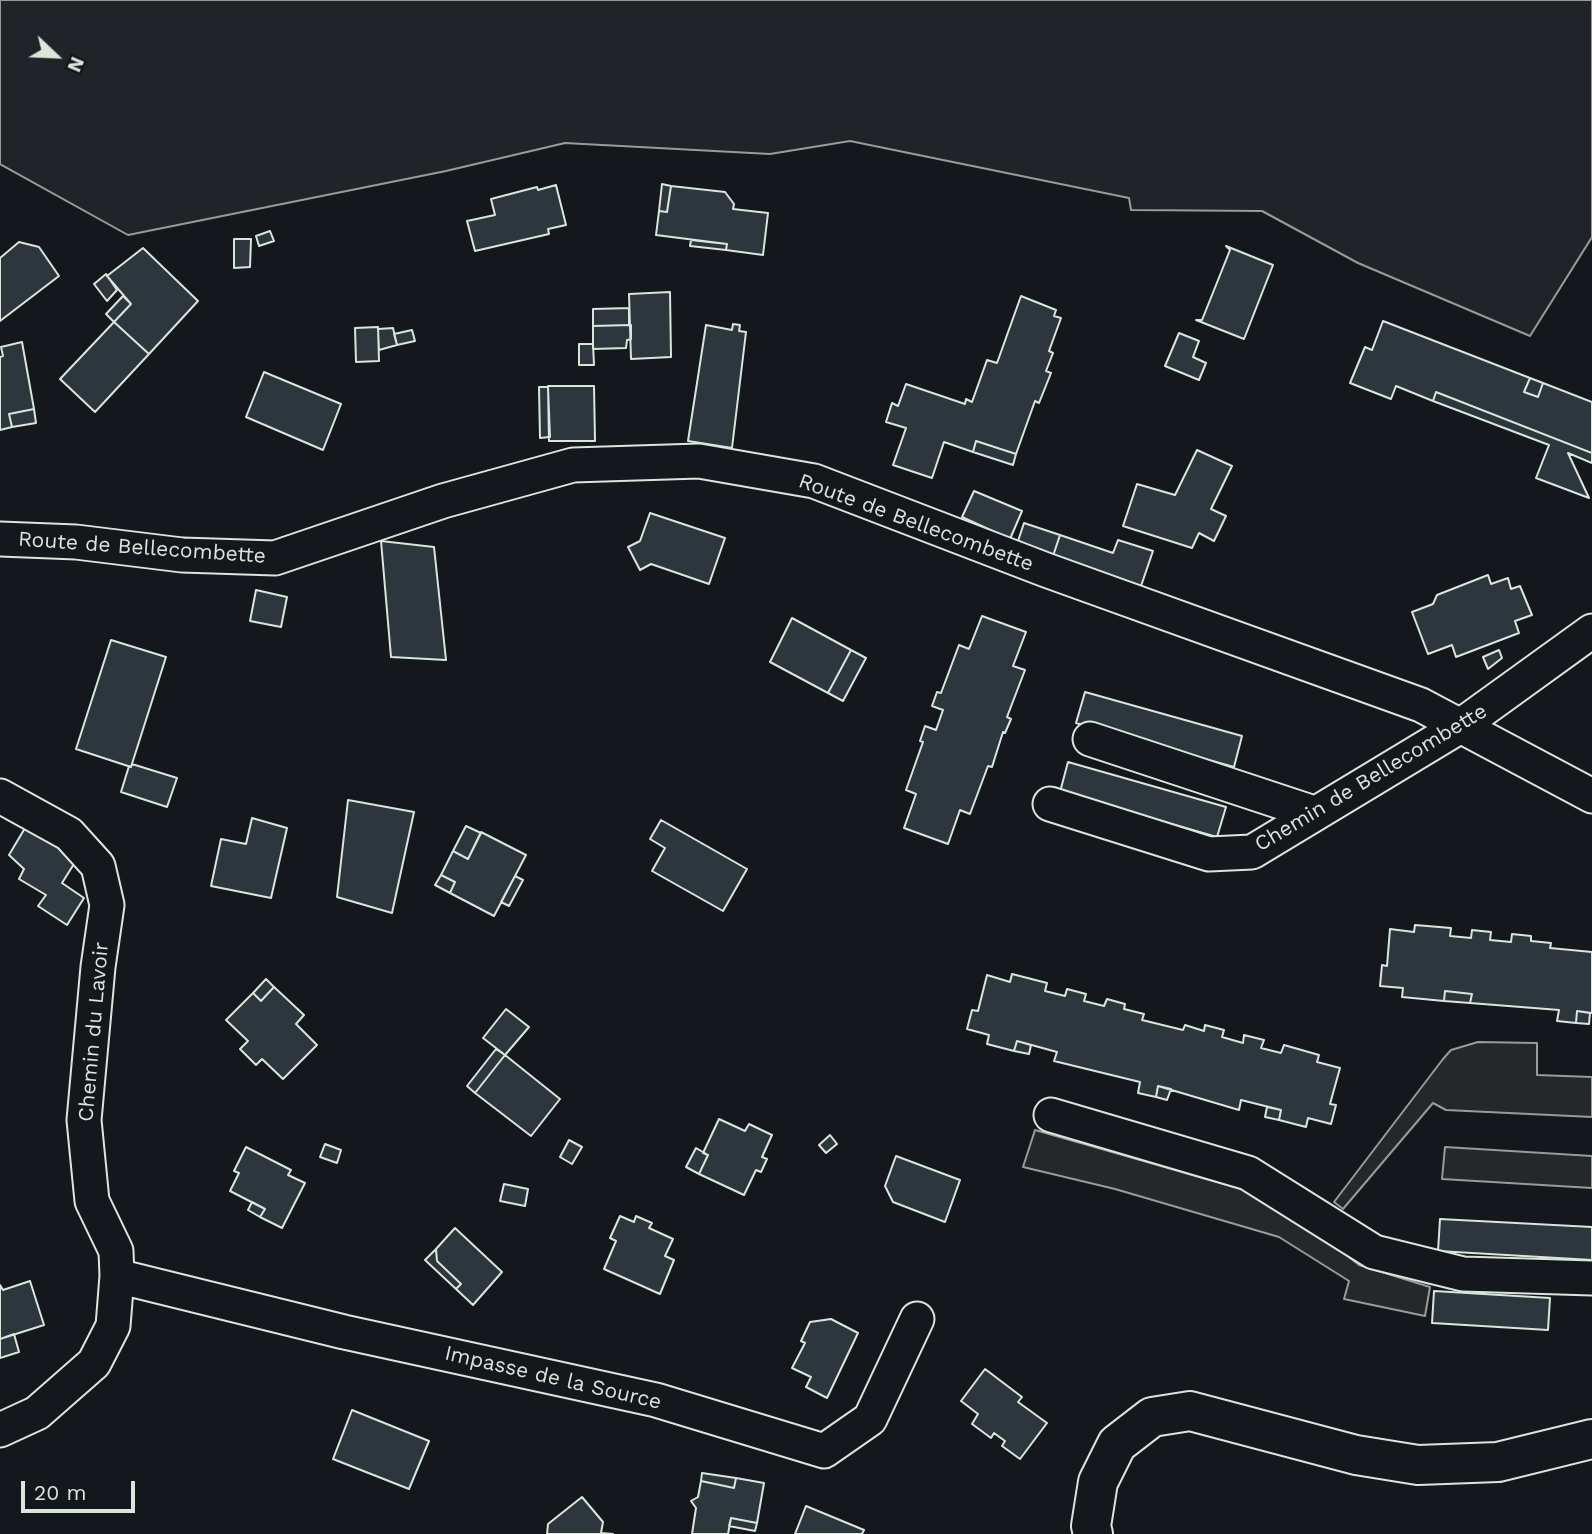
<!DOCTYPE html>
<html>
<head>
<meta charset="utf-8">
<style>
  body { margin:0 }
  #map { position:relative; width:1592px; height:1534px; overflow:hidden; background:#14181c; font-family:"Work Sans",sans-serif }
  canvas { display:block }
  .north { position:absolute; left:21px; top:21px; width:70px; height:70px; -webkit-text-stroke:5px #14181c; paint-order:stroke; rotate:113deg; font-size:19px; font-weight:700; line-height:28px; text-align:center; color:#d8e6dc }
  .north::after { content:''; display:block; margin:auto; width:24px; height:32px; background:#d8e6dc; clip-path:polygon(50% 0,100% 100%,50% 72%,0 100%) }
  .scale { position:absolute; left:21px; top:1481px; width:114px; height:32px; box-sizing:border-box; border:4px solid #d8e6dc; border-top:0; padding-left:9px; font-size:21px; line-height:24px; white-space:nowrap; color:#d8e6dc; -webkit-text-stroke:5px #14181c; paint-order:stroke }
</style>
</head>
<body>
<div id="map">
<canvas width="1592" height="1534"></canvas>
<div class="north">N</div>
<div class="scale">20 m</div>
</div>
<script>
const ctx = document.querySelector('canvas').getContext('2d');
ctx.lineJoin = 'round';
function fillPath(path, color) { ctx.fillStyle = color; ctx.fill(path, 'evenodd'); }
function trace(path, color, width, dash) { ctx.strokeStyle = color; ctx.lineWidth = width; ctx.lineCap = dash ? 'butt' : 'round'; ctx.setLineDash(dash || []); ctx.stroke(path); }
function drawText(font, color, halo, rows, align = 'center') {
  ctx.font = font + ' "Work Sans",sans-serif'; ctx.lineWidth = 5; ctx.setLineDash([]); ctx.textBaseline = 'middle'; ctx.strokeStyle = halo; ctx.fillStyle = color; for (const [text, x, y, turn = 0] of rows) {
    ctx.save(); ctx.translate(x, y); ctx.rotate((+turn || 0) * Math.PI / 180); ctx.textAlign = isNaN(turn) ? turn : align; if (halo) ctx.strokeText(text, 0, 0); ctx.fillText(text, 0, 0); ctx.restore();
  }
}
const green = new Path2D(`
  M0,0H1592V237L1530,336L1358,263L1262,211L1131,210L1129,198L850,141L770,154L565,143L446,171L128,235L0,164Z`);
fillPath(green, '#202428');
trace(green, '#939e99', 2);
const parking = new Path2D(`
  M1478,1042L1537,1043V1075L1592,1077V1117L1446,1110L1433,1103L1343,1209L1334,1202L1443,1059L1451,1050Z
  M1035,1130L1245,1190L1311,1227L1359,1265L1430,1287L1425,1316L1344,1299L1349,1281L1279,1237L1115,1189L1023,1167Z
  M1445,1147L1592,1156V1188L1442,1179Z`);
fillPath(parking, '#24282b');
trace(parking, '#939e99', 2);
const building = new Path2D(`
  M662,184L671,186L667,212L659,211Z
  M556,185L566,225L548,229L549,234L475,251L467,221L495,215L491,199L537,187L538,190Z
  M671,186L725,192L734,204L733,209L768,213L763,255L726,250L727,244L656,235L659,211L667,212Z
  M270,231L274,241L259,246L256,236Z
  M234,239H251L250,267L234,268Z
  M691,240L727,244L726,250L690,246Z
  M19,242L39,247L59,276L0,321V258Z
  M1226,246L1273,265L1244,339L1196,320H1202L1230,250Z
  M143,248L198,301L149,354L114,322L131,304L107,276Z
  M106,274L117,290L107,301L94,284Z
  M670,292L671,357L631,359L629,294Z
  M123,296L131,304L114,322L106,314Z
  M1021,296L1056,310L1054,316L1061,318L1049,351L1053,353L1046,371L1051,373L1039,403L1035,401L1016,454L976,441L973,452L944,442L932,478L893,465L906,428L886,422L892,403L898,406L906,384L965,404L966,399L972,402L987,360L997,363Z
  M629,308V325L593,326V309Z
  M1383,321L1530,378L1524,392L1538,397L1543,383L1592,402V453L1436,392L1433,401L1396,386L1391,399L1350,383L1365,347L1372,350Z
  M114,322L149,354L95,412L60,379Z
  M733,324L740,325L739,331L746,332L732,448L688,441L706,325L732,330Z
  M631,325V339L627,340L626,348L593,349V326Z
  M378,327L379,361L356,362L355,328Z
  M393,328L397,345L379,350L378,329Z
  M412,330L415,341L397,345L394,334Z
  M1179,333L1199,341L1193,357L1206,363L1199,380L1165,366Z
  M22,342L34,409L9,414L12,427L0,430V357L3,356L1,347Z
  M579,344H593L594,365H579Z
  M264,372L341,404L323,450L246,417Z
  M1530,378L1543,383L1538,397L1524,392Z
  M548,386H594L595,441H549Z
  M539,387H548L550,437L540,438Z
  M1436,392L1592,453V463L1568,453L1589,498L1536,478L1549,445L1433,401Z
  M34,409L36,423L12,427L9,414Z
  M976,441L1016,454L1013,465L973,452Z
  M1197,450L1232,466L1211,509L1226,516L1214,541L1199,533L1192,548L1123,526L1137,484L1175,495Z
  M974,491L1022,511L1010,539L962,517Z
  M650,513L725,538L709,584L651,564L640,570L628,547L640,541Z
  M1024,523L1060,535L1053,556L1018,541Z
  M1060,535L1113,553L1118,540L1153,551L1141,586L1053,556Z
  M381,541L434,547L446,660L391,657Z
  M1488,575L1491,584L1508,578L1511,589L1520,586L1532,615L1515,621L1519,633L1456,657L1452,645L1428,654L1412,612L1433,604L1437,595Z
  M256,590L287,597L281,627L250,621Z
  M982,616L1026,632L1013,666L1025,670L1007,717L1011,719L1005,733L1003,732L992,767L988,766L970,814L960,810L948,844L904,828L916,794L906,790L923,742L920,741L925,726L936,730L943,710L932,706L937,692L941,693L959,645L969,649Z
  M792,618L851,650L828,693L770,662Z
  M111,640L166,657L131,767L76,749Z
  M851,650L866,658L843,701L828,693Z
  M1499,650L1502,658L1488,669L1483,657Z
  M1085,692L1242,736L1234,767L1076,723Z
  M1068,762L1226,807L1217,837L1060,792Z
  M132,764L177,778L167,807L121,792L129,766L131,767Z
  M348,800L414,812L392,913L337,897Z
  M252,818L287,828L271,898L211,886L221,839L246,844Z
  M661,820L747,869L723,911L652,871L665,848L650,839Z
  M466,826L481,833L468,859L453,851Z
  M25,828L79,856L62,883L84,898L67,925L38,906L46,895L19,879L24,869L9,855Z
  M481,832L526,855L494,916L450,893L455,882L441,875L453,851L468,859Z
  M441,875L455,882L450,893L435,885Z
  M515,876L523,880L509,906L501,902Z
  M1415,925L1451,928L1450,936L1471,938L1472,930L1491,932L1490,940L1511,942L1512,934L1531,936V941L1551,943L1550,948L1592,952V1013L1577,1011L1576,1023L1557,1021L1559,1010L1470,1003L1472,994L1445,991L1444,1001L1402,997L1403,988L1380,986L1382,965L1387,966L1390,929L1414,932Z
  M1012,974L1047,983L1045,991L1065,996L1067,989L1086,994L1084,1001L1104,1006L1107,999L1125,1004L1124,1009L1144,1014L1142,1020L1183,1030L1185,1025L1204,1031L1205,1025L1224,1030L1222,1037L1243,1043L1244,1035L1264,1040L1261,1048L1281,1053L1284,1045L1319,1055L1317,1062L1340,1068L1330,1104L1336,1105L1331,1124L1308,1118L1306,1127L1279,1120L1281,1110L1241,1100L1239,1110L1158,1086L1156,1097L1138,1093L1140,1082L1054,1061L1057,1052L1017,1041L1014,1051L987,1044L989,1035L967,1029L972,1010L978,1011L987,975L1010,982Z
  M266,979L274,987L261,1001L253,993Z
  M274,987L304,1015L296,1024L317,1045L283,1079L262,1059L256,1065L240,1049L248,1041L226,1020L253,993L261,1001Z
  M1445,991L1472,994L1470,1003L1444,1001Z
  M506,1009L529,1027L505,1055L483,1038Z
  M1577,1011L1590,1013L1589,1024L1576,1023Z
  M1017,1041L1031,1045L1029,1054L1014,1051Z
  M496,1049L505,1055L475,1093L467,1086Z
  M505,1055L560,1099L531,1136L475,1093Z
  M1158,1086L1171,1089L1167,1100L1156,1097Z
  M1267,1107L1281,1110L1279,1120L1265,1117Z
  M719,1119L745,1131L749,1124L772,1135L762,1157L767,1159L761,1172L756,1170L744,1195L699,1174L708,1155L703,1153Z
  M830,1135L837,1144L826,1153L819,1145Z
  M569,1140L582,1147L572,1164L560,1157Z
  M325,1144L341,1150L337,1163L320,1157Z
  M246,1147L291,1170L288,1175L305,1183L282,1228L260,1217L265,1209L230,1191L239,1173L234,1171Z
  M696,1148L708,1155L699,1174L686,1167Z
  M896,1156L960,1180L945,1222L893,1202L885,1186Z
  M504,1184L528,1189L525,1206L500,1201Z
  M252,1202L265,1209L260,1217L248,1210Z
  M620,1216L634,1222L636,1216L652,1223L649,1228L673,1239L665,1256L674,1260L660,1294L604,1269L616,1241L610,1238Z
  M1440,1219L1592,1227V1260L1438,1251Z
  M455,1228L502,1272L473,1305L456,1289L461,1284L437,1261L436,1249Z
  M436,1249L437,1261L461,1284L456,1289L425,1260Z
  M30,1281L44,1325L0,1339V1285L3,1290Z
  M1434,1291L1550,1298L1548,1330L1432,1323Z
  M831,1319L858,1333L827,1398L806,1387L811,1377L792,1368L805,1343L801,1341L810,1322Z
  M14,1334L19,1352L0,1358V1339Z
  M985,1369L1022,1397L1018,1402L1047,1423L1020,1459L1002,1446L1005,1441L994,1433L991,1438L972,1424L978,1414L961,1401Z
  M352,1410L429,1441L409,1489L333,1459Z
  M702,1473L736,1478L734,1488L701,1481Z
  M736,1478L764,1483L757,1523L731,1518L728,1534H692L696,1508L691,1501L698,1497L701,1481L734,1488Z
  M582,1497L603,1522L601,1533L613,1534H547L548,1524Z
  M806,1506L864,1530L862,1534H795Z
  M731,1518L757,1523L755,1531L729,1526Z`);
fillPath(building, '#2c363c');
trace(building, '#d8e6dc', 2);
const street = new Path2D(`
  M0,539L76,542L182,555L275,558L443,501L573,465L699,461L814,481L1046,570L1421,705L1592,796
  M1090,739L1314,813
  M0,796L69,834L98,866L107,905L98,967L84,1120L92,1201L116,1251L117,1276L113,1326L94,1363L37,1413L0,1430
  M1050,804L1209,854L1252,852L1459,727L1592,631
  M1051,1115L1248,1173L1374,1252L1463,1274L1592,1278
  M117,1276L344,1332L656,1400L824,1451L870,1419L917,1319`);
const secondary = new Path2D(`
  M1093,1534L1091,1526L1098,1482L1117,1444L1152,1417L1190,1411L1356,1455L1418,1465L1498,1462L1592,1439`);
trace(street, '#d8e6dc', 37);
trace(secondary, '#d8e6dc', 42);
trace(street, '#14181c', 33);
trace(secondary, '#14181c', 38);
drawText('21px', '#d8e6dc', '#14181c', [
  ["Route de Bellecombette",916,523,20],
  ["Route de Bellecombette",142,548,4],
  ["Chemin de Bellecombette",1371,778,-31],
  ["Chemin du Lavoir",94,1032,-85],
  ["Impasse de la Source",553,1378,13]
]);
</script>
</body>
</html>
